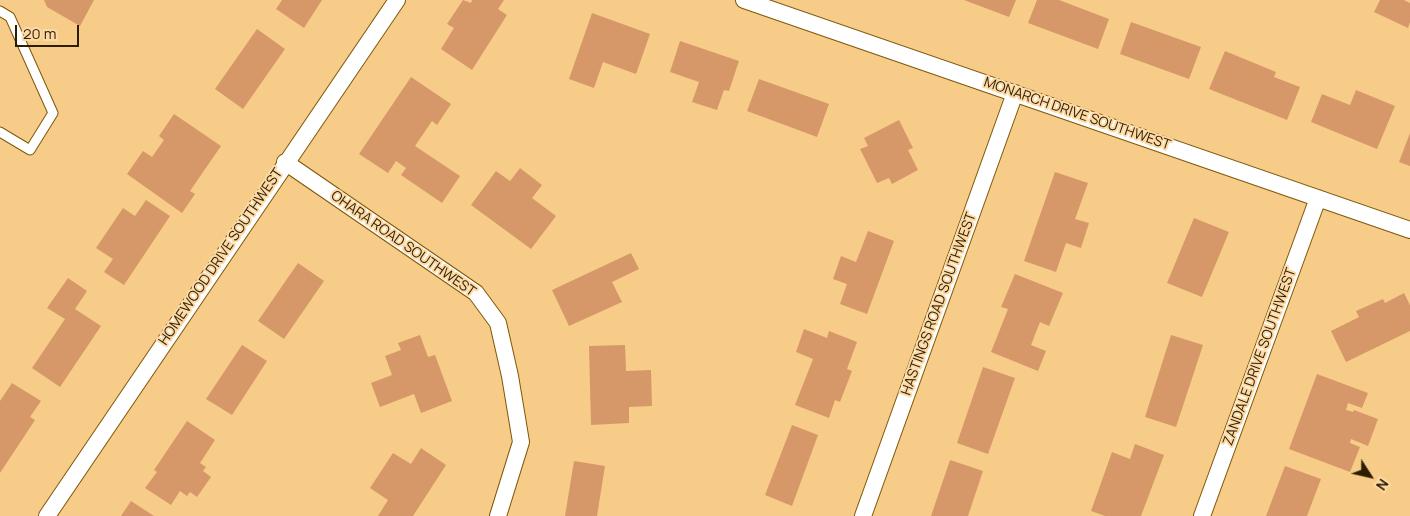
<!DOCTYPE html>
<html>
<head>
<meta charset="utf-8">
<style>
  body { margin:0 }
  #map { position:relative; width:1410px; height:516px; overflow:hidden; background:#f7cc88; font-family:Manrope,sans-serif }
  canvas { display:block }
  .north { position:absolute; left:1345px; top:451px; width:50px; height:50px; -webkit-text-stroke:4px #fddaa5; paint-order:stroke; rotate:125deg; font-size:14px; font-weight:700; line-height:20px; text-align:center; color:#2d1d02 }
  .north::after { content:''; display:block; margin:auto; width:18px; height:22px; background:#2d1d02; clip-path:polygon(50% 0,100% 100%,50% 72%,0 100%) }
  .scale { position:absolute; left:15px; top:25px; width:64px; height:22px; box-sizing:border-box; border:2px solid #2d1d02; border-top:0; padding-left:6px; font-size:15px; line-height:18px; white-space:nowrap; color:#2d1d02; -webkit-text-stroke:4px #fddaa5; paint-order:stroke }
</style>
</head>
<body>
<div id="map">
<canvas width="1410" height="516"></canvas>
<div class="north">N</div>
<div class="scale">20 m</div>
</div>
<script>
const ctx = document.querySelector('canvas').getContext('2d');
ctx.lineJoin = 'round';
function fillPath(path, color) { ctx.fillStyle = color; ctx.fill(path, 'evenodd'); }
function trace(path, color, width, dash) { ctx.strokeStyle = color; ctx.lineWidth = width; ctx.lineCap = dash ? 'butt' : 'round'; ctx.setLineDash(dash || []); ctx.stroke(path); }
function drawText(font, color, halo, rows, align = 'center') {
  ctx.font = font + ' Manrope,sans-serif'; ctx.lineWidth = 4; ctx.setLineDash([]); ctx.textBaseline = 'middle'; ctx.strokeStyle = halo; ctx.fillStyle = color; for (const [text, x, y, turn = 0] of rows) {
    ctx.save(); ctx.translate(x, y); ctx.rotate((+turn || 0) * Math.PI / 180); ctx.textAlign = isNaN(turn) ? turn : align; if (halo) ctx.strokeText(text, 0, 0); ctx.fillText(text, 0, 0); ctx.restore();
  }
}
fillPath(new Path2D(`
  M44,0H94L80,26L47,7Z
  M282,0H322L304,28L276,9Z
  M463,0L471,3L472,0H504L498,9L507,15L472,70L441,49L454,28L447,24Z
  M964,0H1016L1009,17Z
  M1037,0H1059L1109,19L1098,49L1028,23Z
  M1380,0H1404L1410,3V22L1408,28L1374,12Z
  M592,13L650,34L636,74L603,62L594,88L569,79Z
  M1131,22L1201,47L1189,79L1120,54Z
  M257,29L285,49L243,109L215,89Z
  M680,41L739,61L729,91L724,90L717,110L692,102L699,82L670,72Z
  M1225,51L1276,72L1274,77L1300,87L1287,120L1209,89Z
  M411,77L451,104L437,125L432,121L415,146L460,176L442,203L401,175L406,168L396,161L388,173L359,154Z
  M759,79L829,104L817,137L747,111Z
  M1356,90L1395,106L1377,149L1311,122L1322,94L1350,105Z
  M174,114L221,146L190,191L195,194L182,213L127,174L143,151L152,157L164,140L159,136Z
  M899,120L913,148L908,150L918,170L892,184L889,178L877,183L860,149L868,146L864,138Z
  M1410,133V166L1399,162Z
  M520,168L542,185L532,198L556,216L531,249L471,205L496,171L510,181Z
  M1055,172L1088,183L1075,219L1089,223L1081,248L1066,243L1056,272L1024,261Z
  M146,200L170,216L124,285L104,272L113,259L96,248L123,208L135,216Z
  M1194,218L1229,232L1202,297L1167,283Z
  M868,231L894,241L867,314L840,304L847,284L833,279L841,256L856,262Z
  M631,253L639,269L612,282L622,302L569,326L552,290Z
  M298,263L324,281L284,339L258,321Z
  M1015,274L1063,293L1049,326L1040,322L1031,345L1046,351L1038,371L991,352L1008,309L1001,307Z
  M68,278L87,291L75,309L101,326L60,387L32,368L65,319L47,308Z
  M1404,293L1410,305V331L1346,362L1331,331L1359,317L1356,311L1383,299L1385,303Z
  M804,329L827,338L829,331L857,342L847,369L852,371L840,402L835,400L829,418L795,405L813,359L796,352Z
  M420,335L428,357L435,355L452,401L421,413L414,394L380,407L371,383L392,375L385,356L401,350L398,343Z
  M1171,335L1203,345L1176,427L1145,417Z
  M242,345L267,361L232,415L206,399Z
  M625,345L626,371L651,370L652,406L629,407V423L591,425L589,346Z
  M983,367L1015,378L988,454L957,443Z
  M1317,374L1368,393L1362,408L1348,403L1346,410L1353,412L1354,410L1378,419L1368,446L1351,439L1350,443L1360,447L1350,472L1289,449Z
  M12,383L41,401L30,417L35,420L0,473V401Z
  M187,421L215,440L200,463L206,467L203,471L211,477L197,497L190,492L187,496L180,491L171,505L145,488L157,472L154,470Z
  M792,425L818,435L792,506L765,495Z
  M1135,444L1164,455L1141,516H1105L1091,511L1112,452L1130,459Z
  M421,448L446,465L413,516H378L388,500L370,488L393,453L411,464Z
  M950,460L983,471L968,516H931Z
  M574,461L605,466L597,516H565Z
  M1285,466L1321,479L1307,516H1266Z
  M131,501L154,516H121Z`), '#d69868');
const lane = new Path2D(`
  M0,11L10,17L53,113L30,150L0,132`);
const street = new Path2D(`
  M744,0L1410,230
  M285,162L476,293L498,323L510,376L521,442L498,516
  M47,516L397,0
  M863,516L1015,93
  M1202,516L1318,198`);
trace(lane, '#7e580a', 11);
trace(street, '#7e580a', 18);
trace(lane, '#fff', 9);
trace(street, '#fff', 16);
drawText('14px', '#2d1d02', '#fddaa5', [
  ["MONARCH DRIVE SOUTHWEST",1077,114,19],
  ["OHARA ROAD SOUTHWEST",403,244,35],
  ["HOMEWOOD DRIVE SOUTHWEST",221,257,-56],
  ["HASTINGS ROAD SOUTHWEST",939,304,-70],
  ["ZANDALE DRIVE SOUTHWEST",1260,357,-70]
]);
</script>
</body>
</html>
